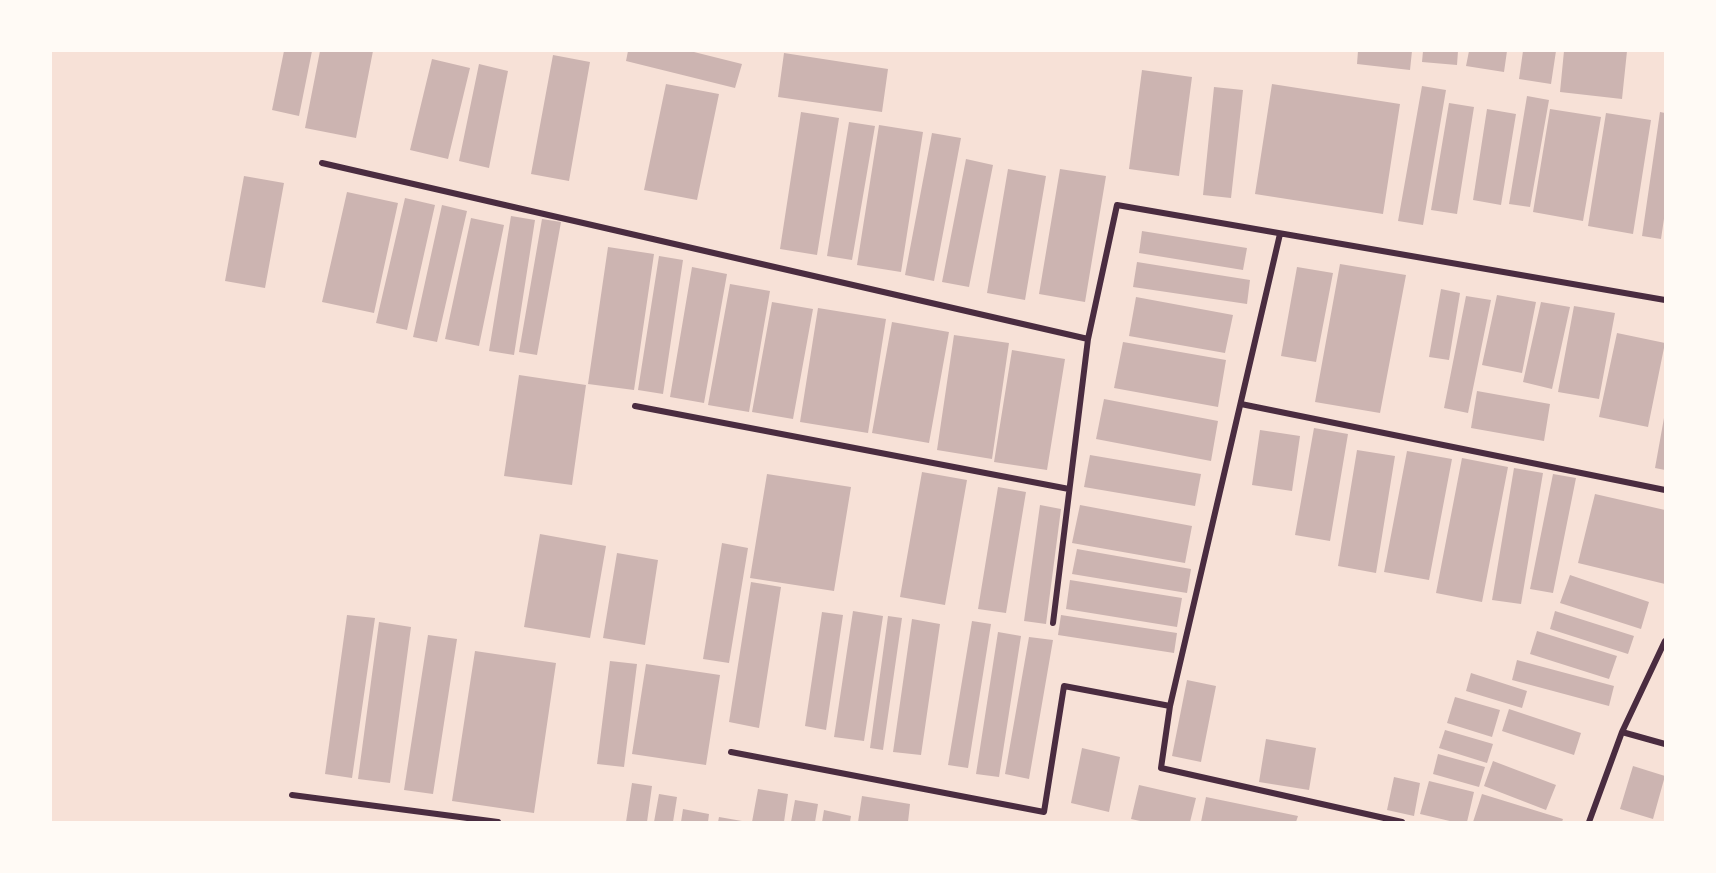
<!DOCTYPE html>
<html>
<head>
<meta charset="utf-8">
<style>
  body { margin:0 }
  #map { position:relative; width:1716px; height:873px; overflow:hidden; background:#f7e1d7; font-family:Poppins,sans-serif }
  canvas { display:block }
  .frame { position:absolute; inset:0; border:52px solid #fffaf5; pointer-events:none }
</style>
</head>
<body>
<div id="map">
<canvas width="1716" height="873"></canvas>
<div class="frame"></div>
</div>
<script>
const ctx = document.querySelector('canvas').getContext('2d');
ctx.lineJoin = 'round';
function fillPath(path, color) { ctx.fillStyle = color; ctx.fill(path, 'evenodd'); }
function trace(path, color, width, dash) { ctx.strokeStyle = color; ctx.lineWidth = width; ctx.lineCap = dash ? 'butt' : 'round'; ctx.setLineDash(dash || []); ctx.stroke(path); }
fillPath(new Path2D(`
  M284,51H312L299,116L272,110Z
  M320,51H373L356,138L305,128Z
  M628,51H690L742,64L735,88L626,61Z
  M1358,51H1412L1410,70L1357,64Z
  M1423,51H1458L1457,65L1422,62Z
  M1469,51H1507L1504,72L1466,66Z
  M1523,51H1556L1551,84L1519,79Z
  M1564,51H1627L1622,99L1560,92Z
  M784,53L888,69L882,112L778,97Z
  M553,55L590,62L569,181L531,174Z
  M432,59L470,68L448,159L410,150Z
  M479,64L508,71L489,168L459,161Z
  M1142,70L1192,77L1179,176L1129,169Z
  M666,84L719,94L697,200L644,190Z
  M1272,84L1400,104L1383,214L1255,194Z
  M1422,86L1446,90L1423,225L1398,221Z
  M1214,87L1243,90L1231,198L1203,195Z
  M1527,96L1549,100L1530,207L1509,204Z
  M1449,103L1474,107L1457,214L1431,210Z
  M1487,109L1516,114L1501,205L1473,200Z
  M1550,109L1601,117L1583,221L1533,212Z
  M801,112L839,118L817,255L780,249Z
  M1660,112L1665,113V212L1661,239L1642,236Z
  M1606,113L1651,120L1633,234L1588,226Z
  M849,122L875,126L852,260L827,256Z
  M879,125L923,132L901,272L857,265Z
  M932,133L961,138L934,281L905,275Z
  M966,159L993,165L969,287L942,282Z
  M1008,169L1046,176L1025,300L987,293Z
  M1060,169L1106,176L1085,302L1039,294Z
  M244,176L284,183L265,288L225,281Z
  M347,192L398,203L374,313L322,302Z
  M405,198L435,205L407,330L376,323Z
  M442,205L467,211L437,342L413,337Z
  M511,216L535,220L514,355L489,351Z
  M471,218L504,225L479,346L445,339Z
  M542,219L561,222L537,355L519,352Z
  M1142,231L1247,248L1243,270L1139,253Z
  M608,247L654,254L634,390L588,384Z
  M659,256L683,260L663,394L638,390Z
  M1137,262L1250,280L1247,304L1133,287Z
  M1340,264L1406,275L1380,413L1315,402Z
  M692,267L727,274L704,403L670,397Z
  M1297,267L1333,273L1316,362L1281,356Z
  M730,284L770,291L749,412L708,405Z
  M1441,289L1460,293L1449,360L1429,357Z
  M1497,295L1536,302L1522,373L1482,365Z
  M1466,296L1491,300L1468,413L1444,408Z
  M1136,297L1233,315L1225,353L1129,336Z
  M772,302L813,309L793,419L752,412Z
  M1541,302L1570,307L1552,389L1523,382Z
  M1574,306L1615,313L1599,399L1558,392Z
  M818,308L886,319L868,433L800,422Z
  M892,322L949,332L929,443L872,433Z
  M1617,333L1665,343L1648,427L1599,417Z
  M954,335L1009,343L992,459L937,450Z
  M1123,342L1226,360L1218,407L1114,388Z
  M1012,350L1065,359L1047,470L994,462Z
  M519,375L586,385L572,485L504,476Z
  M1477,391L1550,404L1544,441L1471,428Z
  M1104,399L1218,421L1211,461L1096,439Z
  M1664,418H1665V470L1655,468Z
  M1314,428L1348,434L1330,541L1295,535Z
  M1260,430L1300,436L1292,491L1252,485Z
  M1357,450L1395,456L1376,573L1338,566Z
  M1407,451L1452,459L1429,580L1384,572Z
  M1090,455L1201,474L1195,506L1084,487Z
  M1462,458L1508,467L1482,602L1436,593Z
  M1514,468L1543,473L1521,604L1492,600Z
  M922,472L967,480L945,605L900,597Z
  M767,474L851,487L834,591L750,578Z
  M1553,474L1576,478L1553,593L1530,589Z
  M998,487L1026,492L1006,613L978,609Z
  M1595,494L1665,510V584L1578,563Z
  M1040,505L1061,509L1046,624L1024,621Z
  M1080,505L1192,526L1185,563L1072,543Z
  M540,534L606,546L590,638L524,627Z
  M722,543L748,548L729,663L703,659Z
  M1077,549L1191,569L1187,593L1072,574Z
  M617,553L658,560L645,645L603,638Z
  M1570,575L1649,602L1641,629L1560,603Z
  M1070,580L1182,598L1177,627L1066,609Z
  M751,582L781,587L759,728L729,722Z
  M853,611L883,616L864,741L834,737Z
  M1555,611L1634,636L1628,654L1550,629Z
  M822,612L843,615L826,730L805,726Z
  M347,615L375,618L352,778L325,774Z
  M1061,615L1177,633L1174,653L1058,635Z
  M888,616L902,618L883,750L870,748Z
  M912,619L940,624L921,755L893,752Z
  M972,621L991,624L968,768L948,765Z
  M379,622L411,627L390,783L358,779Z
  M1537,631L1617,656L1609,679L1530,654Z
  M998,632L1021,636L999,777L976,774Z
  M428,635L457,639L433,794L404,790Z
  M1029,637L1053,640L1029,779L1005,774Z
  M475,651L556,663L534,813L452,801Z
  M1517,660L1614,686L1609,706L1512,680Z
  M610,661L637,664L624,767L597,764Z
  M646,664L720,675L706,765L632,754Z
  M1471,673L1527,691L1522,708L1466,691Z
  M1187,680L1216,686L1201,762L1172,756Z
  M1455,697L1500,710L1492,737L1447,723Z
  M1509,709L1581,733L1574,755L1502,731Z
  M1445,730L1493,744L1487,763L1439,748Z
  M1266,739L1316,748L1309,790L1259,782Z
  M1082,748L1120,757L1109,812L1071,803Z
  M1438,754L1485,767L1479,787L1433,774Z
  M1493,761L1556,785L1546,810L1484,786Z
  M1633,766L1665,776L1653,819L1620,809Z
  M1394,777L1420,783L1414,816L1387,810Z
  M1429,781L1474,792L1467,822H1454L1420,814Z
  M632,783L652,786L647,822H626Z
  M1139,785L1196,798L1190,822H1145L1131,819Z
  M758,789L788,794L784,822H752Z
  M659,794L677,797L673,822H654Z
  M1482,794L1563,819L1562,822H1473Z
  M862,796L910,804L908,822H858Z
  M1206,797L1298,816L1296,822H1201Z
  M795,800L818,804L815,822H791Z
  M683,809L709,814L708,822H681Z
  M824,810L851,816L850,822H822Z
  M719,817L742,821V822H718Z`), '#ccb4b1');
trace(new Path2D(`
  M322,163L1088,339
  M1280,234L1170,706L1161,768L1402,822
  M1241,404L1665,490
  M635,406L1069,489
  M1053,623L1088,339L1117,205L1665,300
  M1622,732L1665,744
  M731,752L1044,812L1064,686L1170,706
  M292,795L498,822
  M1589,822L1622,732L1665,641`), '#4a2c40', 6);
</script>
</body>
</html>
